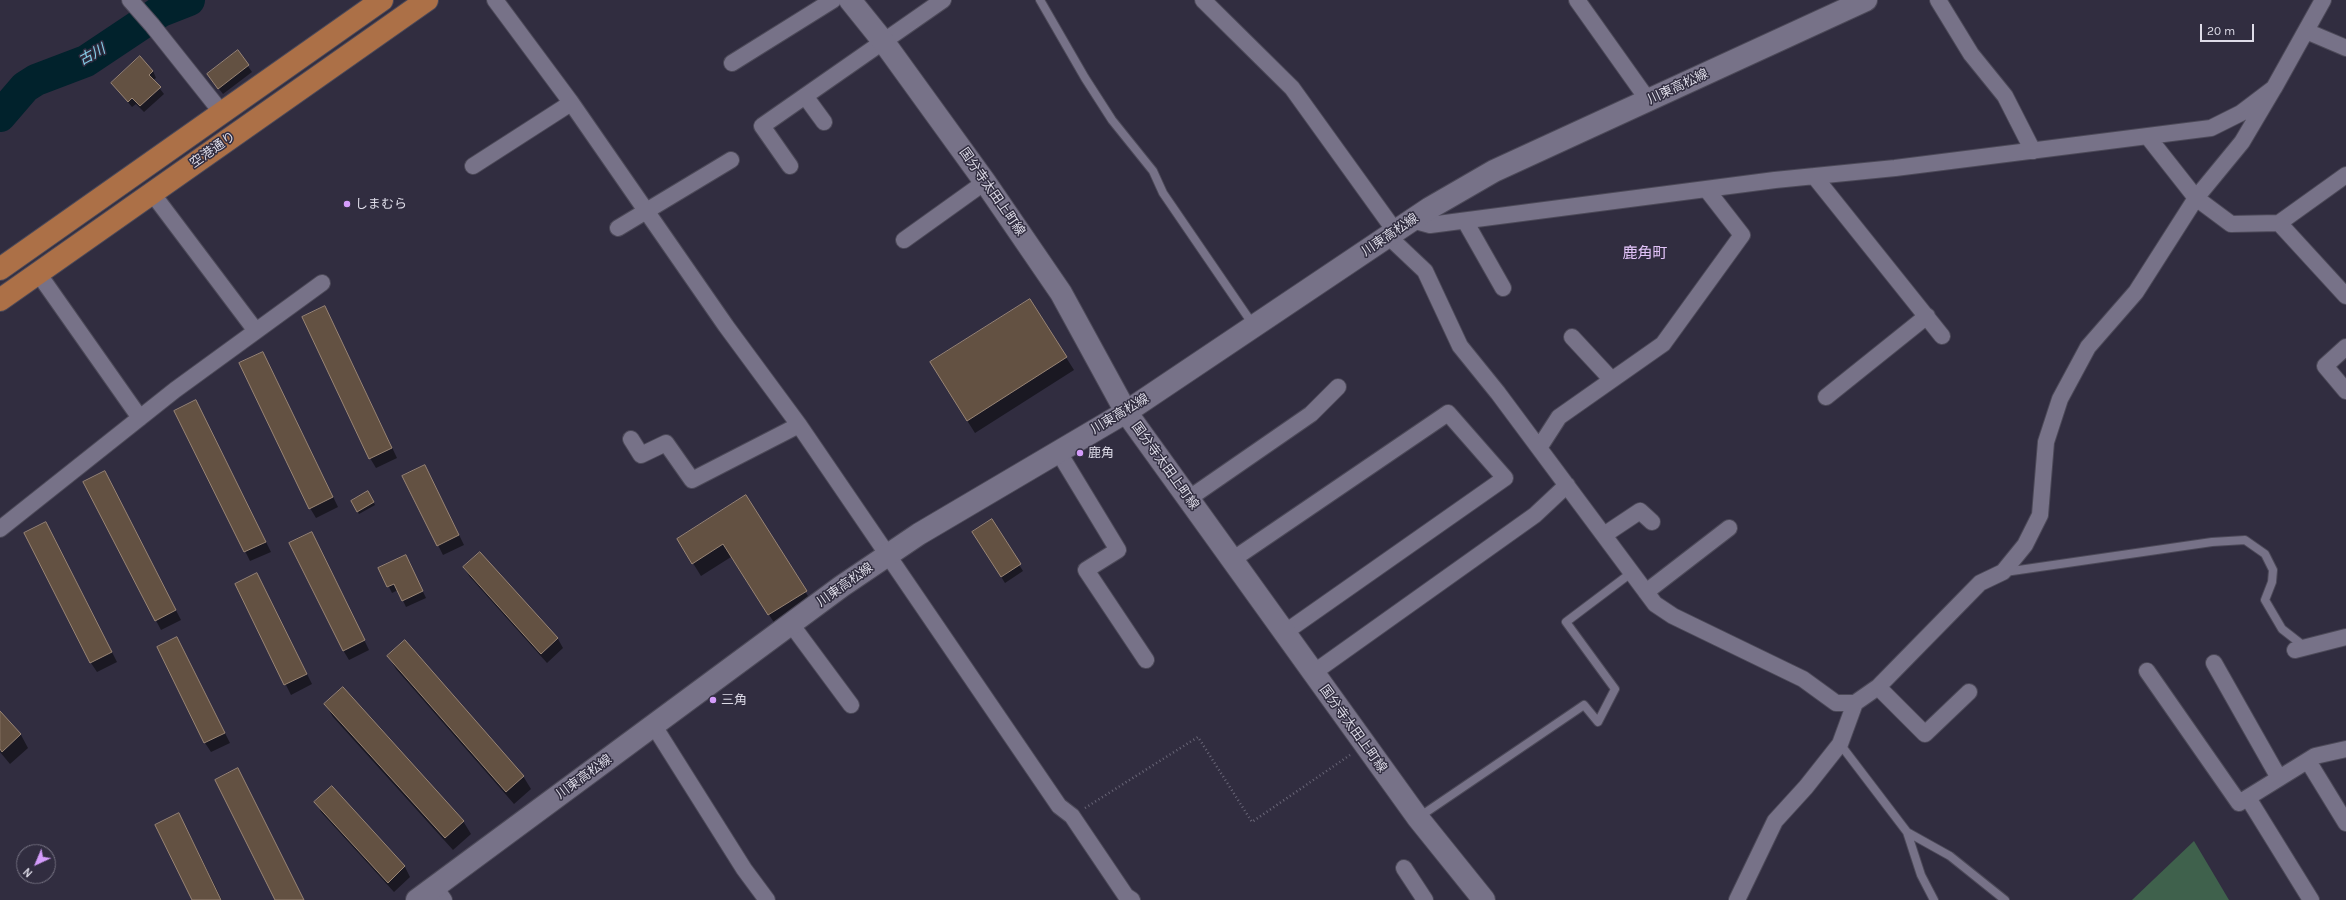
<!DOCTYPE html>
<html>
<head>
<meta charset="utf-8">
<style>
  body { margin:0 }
  #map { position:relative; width:2346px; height:900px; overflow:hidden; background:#312d40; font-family:Karla,sans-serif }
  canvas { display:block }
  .north { position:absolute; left:16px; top:844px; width:40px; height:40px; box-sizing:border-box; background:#312d40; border:1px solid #767383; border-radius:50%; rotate:224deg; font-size:11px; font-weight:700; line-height:16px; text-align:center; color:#dedce8 }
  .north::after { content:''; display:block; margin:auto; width:14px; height:18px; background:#d49cfb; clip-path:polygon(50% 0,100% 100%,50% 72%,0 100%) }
  .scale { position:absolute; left:2200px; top:24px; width:54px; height:18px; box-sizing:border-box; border:2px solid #dedce8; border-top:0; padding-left:5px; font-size:12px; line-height:14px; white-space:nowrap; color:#dedce8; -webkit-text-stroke:3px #312d40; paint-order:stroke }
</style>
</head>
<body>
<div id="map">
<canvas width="2346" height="900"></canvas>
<div class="north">N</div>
<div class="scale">20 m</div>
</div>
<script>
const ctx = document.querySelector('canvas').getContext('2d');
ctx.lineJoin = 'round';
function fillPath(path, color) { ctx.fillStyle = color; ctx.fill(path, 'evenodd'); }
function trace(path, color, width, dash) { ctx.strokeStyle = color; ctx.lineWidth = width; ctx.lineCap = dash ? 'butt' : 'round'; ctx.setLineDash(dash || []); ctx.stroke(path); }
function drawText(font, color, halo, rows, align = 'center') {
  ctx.font = font + ' Karla,"Noto Sans JP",sans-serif'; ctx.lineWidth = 3; ctx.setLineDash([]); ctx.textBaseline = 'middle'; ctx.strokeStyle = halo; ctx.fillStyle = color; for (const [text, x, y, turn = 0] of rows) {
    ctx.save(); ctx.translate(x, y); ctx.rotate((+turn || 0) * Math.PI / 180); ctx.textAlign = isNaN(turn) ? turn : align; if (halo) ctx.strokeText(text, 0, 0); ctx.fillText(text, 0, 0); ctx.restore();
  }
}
fillPath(new Path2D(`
  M2194,841L2229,900H2132Z`), '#3f614c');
fillPath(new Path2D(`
  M238,52L252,72L223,94L212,80Z
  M153,71L156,78L153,80L164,94L144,112L136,104L132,107L112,83Z
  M1030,300L1074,370L975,433L939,376Z
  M330,317L397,458L376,468L370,458Z
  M263,353L338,507L316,518L310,508Z
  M196,401L271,552L250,561L175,411Z
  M425,466L464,545L443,555L438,545Z
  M84,482H110L181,620L161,630Z
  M368,492L375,505L359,514L352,501Z
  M745,496L813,604L777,627L731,557L701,576L686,552Z
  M991,521L1023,571L1005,583L977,539Z
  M51,533L117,662L97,672L91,663Z
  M317,543L369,650L349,660L343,650Z
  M480,553L558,639L563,648L547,663L470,577L464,568Z
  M409,563L426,598L406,607L398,590L392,593L380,569Z
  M257,574L312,684L291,695L236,585Z
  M177,638L230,743L211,752L205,743Z
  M388,656L523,776L531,789L514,804L396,669Z
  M325,704L463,821L471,834L453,850L333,717Z
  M0,712L21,735L28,748L10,764L0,752Z
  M332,787L405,867L410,877L394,892L321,812L316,802Z
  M186,827L222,900H193Z`), '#0007');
trace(new Path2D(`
  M0,116L25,87L36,80L86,61L161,11L189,0`), '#01222c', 32);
const building = new Path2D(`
  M238,50L249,65L218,89L207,74Z
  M140,56L153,71L149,75L161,87L140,106L132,98L128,102L111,83Z
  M1030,299L1067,357L967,421L930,362Z
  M325,306L392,448L369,459L302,317Z
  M263,352L333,497L309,509L239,363Z
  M196,400L266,542L244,552L174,411Z
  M425,465L459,535L437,546L402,476Z
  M105,471L176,610L155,621L83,482Z
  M368,491L374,502L357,512L351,501Z
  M746,495L807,591L768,615L723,544L692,564L677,539Z
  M992,519L1021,564L1001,577L972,532Z
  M46,522L112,652L90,663L24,533Z
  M312,532L365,640L343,651L289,543Z
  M480,552L558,638L541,654L463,567Z
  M406,555L423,591L402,601L394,584L387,587L378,568Z
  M257,573L307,674L284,685L235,584Z
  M177,637L225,733L204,743L157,647Z
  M405,640L524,776L506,792L387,656Z
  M343,687L464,821L445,838L324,704Z
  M0,711L21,734L2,752L0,749Z
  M238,768L304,900H275L215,780Z
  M332,786L405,866L388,883L314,802Z
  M179,813L221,900H192L155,825Z`);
fillPath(building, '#635142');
trace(building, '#998575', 1);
const service = new Path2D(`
  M1040,0L1085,78L1112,120L1153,171L1163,193L1254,326
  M2005,572L2212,542L2245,540L2265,554L2273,570L2272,582L2265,600L2282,629L2305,647
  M1840,744L1907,832L1950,856L2005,900
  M1419,817L1584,705L1598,722L1615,689L1566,622L1631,573
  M1907,832L1921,875L1934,900`);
const minor = new Path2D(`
  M130,0L152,25L222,113
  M495,0L570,101L726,326L799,425L1059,806L1072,816L1126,896L1132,900
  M1203,0L1292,88L1395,231
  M1577,0L1648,100
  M1938,0L1971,54L2005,96L2033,151
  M2306,31L2346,48
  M732,63L833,0
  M805,96L824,122
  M2148,137L2196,198L2231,224L2279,223L2346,296
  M473,166L571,103
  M790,166L762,126L943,0
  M1814,176L1942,336
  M152,193L256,331
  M1412,220L1430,225L1775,180L1895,168L2211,128L2241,113L2274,88L2323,0
  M1465,221L1503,288
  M2279,223L2346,175
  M618,228L731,160
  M1388,236L1425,271L1460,346L1498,393L1655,604L1673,616L1803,679L1836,703H1855L1878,687L1980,583L2003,572L2025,545L2040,515L2046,442L2060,399L2088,347L2136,292L2196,198L2242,142L2274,88
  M904,240L985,182
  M38,273L140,418
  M1572,337L1611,379
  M2346,347L2325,366L2346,391
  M1826,397L1927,316
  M631,439L641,455L666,443L692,480L799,425
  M1539,448L1559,417L1663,344L1742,235L1707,190
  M1058,451L1118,550L1086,570L1146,660
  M1188,499L1311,414L1338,387
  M0,529L175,390L322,283
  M1604,535L1640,511L1652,522
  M1232,560L1448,413L1505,478L1284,633
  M1646,592L1729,528
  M791,624L851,705
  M2295,650L2346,637
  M2214,663L2279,778
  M2147,671L2239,803L2315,756L2346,749
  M1313,673L1535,515L1567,485
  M1878,687L1925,734L1969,692
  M654,726L744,869L767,900
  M2308,761L2346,823
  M2248,798L2311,900
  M1404,868L1425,900
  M435,887L444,900
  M1737,900L1775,821L1806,787L1840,744L1855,703`);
const secondary = new Path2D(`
  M850,0L883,41L985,182L1061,293L1126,412L1418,818L1484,900
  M417,900L842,586L919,534L1126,412L1430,208L1494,171L1866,0`);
const trunk = new Path2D(`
  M0,269L382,0
  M0,300L427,0`);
trace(service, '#4c4958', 10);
trace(minor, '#4c4958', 18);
trace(secondary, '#4c4958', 24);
trace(trunk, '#4c4958', 24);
trace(new Path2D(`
  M1085,808L1198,737L1252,822L1350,755`), '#6a6778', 2.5, [1, 3]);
trace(service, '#777288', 8);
trace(minor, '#777288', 16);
trace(secondary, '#777288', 22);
trace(trunk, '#ac7047', 22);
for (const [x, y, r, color] of [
  [347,204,4,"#d49cfb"],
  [1080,453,4,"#d49cfb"],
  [713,700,4,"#d49cfb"]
]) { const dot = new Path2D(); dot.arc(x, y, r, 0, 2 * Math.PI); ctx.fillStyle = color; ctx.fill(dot); trace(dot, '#312d40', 1.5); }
drawText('13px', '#dedce8', '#312d40', [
  ["川東高松線",1678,87,-25],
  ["空港通り",213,150,-35],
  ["国分寺太田上町線",992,192,55],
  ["川東高松線",1390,235,-34],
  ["川東高松線",1120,414,-31],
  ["国分寺太田上町線",1165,466,54],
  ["川東高松線",845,585,-35],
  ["国分寺太田上町線",1353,729,54],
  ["川東高松線",584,777,-36]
]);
drawText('13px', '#dedce8', '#312d40', [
  ["しまむら",355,204],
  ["鹿角",1088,453],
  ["三角",721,700]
], 'left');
drawText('italic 14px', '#85d0ea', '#312d40', [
  ["古川",92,55,-29]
]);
drawText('15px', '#e2c3f9', '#312d40', [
  ["鹿角町",1645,254]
]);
</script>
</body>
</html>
